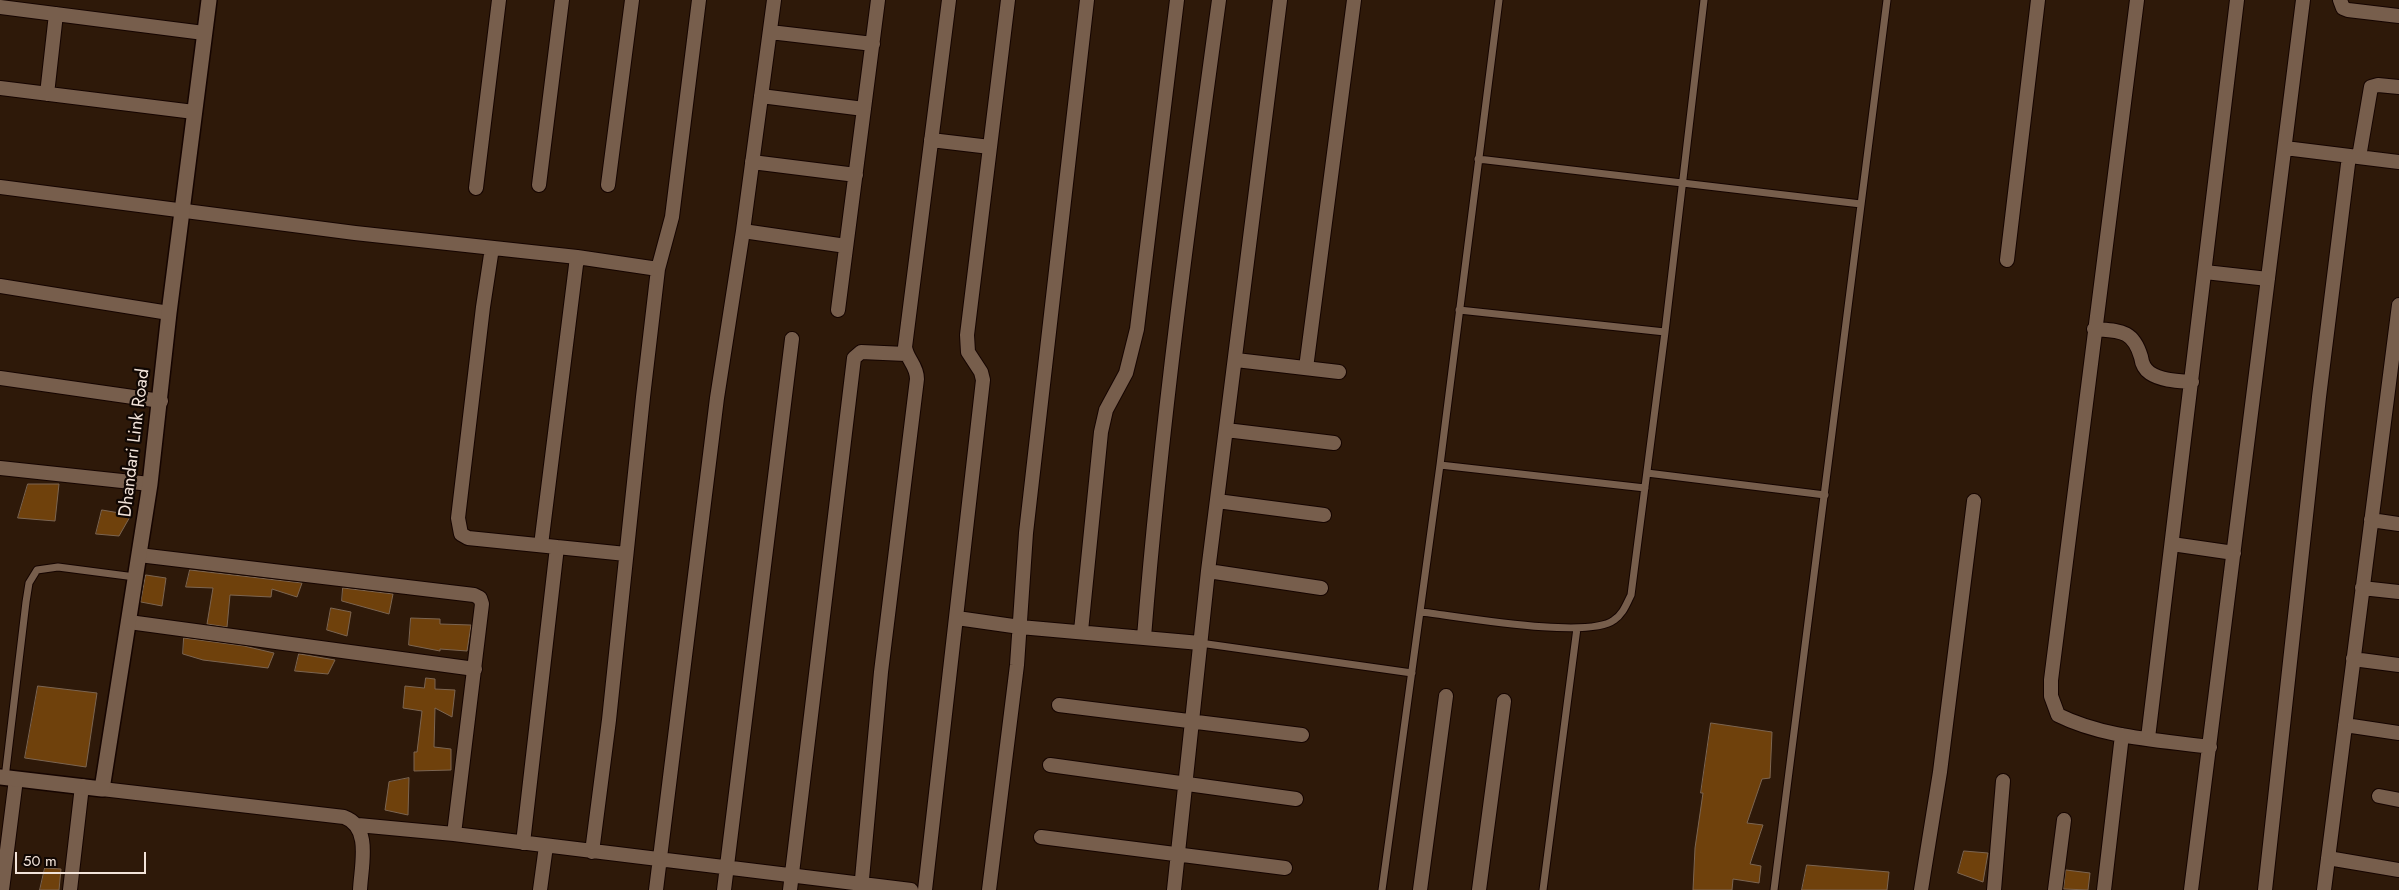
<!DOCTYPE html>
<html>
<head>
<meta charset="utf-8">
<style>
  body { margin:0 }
  #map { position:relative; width:2399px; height:890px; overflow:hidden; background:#2e1909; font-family:Jost,sans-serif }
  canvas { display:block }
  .scale { position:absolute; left:15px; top:852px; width:131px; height:22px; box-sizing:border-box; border:2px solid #f2e3d9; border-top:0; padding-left:6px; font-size:15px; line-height:18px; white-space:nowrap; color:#f2e3d9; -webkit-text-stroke:4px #100703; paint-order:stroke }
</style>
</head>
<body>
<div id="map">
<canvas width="2399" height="890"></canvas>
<div class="scale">50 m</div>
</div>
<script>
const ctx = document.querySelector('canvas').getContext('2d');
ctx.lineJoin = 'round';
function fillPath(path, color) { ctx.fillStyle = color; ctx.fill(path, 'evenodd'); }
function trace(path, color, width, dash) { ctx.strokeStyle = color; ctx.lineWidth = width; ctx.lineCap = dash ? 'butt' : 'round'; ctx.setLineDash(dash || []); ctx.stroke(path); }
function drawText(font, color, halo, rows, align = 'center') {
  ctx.font = font + ' Jost,sans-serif'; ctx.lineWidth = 4.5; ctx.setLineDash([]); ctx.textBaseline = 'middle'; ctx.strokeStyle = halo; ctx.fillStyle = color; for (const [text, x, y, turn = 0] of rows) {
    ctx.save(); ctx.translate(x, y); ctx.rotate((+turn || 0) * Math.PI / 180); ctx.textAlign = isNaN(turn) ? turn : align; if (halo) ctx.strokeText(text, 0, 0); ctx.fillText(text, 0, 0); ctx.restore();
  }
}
const building = new Path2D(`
  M28,484H59L55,521L18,518Z
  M102,510L131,515L119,536L96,534Z
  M190,570L302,583L297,597L272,589L271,597L230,595L227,627L207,624L213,588L186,587Z
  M146,575L166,578L162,606L141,602Z
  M343,588L393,594L389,614L342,601Z
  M331,608L351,612L347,636L327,630Z
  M411,618L440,619V624L471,625L467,651L440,649V651L409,645Z
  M184,638L244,646L274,653L268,668L203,660L183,654Z
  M299,654L306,655L335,660L328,674L295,671Z
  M426,678L435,679V689L455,690L452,717L435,708L434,747L451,749V770L414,771V752H417L422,711L403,708L405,686L424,688Z
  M38,686L97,693L86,767L25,758Z
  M1711,723L1772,732L1770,778L1762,779L1747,823L1763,825L1750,864L1761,866L1759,883L1733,879L1732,890H1693L1695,848L1703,793H1701Z
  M409,778L408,815L385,810L389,782Z
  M1964,851L1988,853L1983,882L1958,873Z
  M1807,865L1889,872L1887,890H1802Z
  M45,868L61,869L59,890H40Z
  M2066,870L2090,873L2088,890L2064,889Z`);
fillPath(building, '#6f410c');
trace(building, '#7c6551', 1);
const service = new Path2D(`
  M1478,159L1861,204
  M1459,310L1665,332
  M1440,465L1645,488
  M1647,473L1825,495
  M1421,612C1457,616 1588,640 1614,620C1623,614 1626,605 1631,595L1665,332L1704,0
  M1200,643L1412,673
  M5,778L26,602L29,583L37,570L58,567L135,577
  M1382,890L1440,465L1499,0
  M1543,890L1577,628
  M1774,890L1887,0`);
const minor = new Path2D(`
  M2137,0L2051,680V696L2058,715C2104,738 2160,740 2210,747
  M2340,0L2343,8L2348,10L2399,16
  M0,7L204,33
  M770,32L873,44
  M0,88L194,112
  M47,94L56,14
  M761,96L864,109
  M931,140L990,147
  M2285,148L2399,162
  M2359,157L2371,87L2378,85L2399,87
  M752,162L856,175
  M539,185L562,0
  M608,185L632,0
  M0,187L355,233L577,257L658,269
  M476,188L499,0
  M743,231L846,246
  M492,248L483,307L458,518L461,534L468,538L626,554
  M2007,260L2038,0
  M2205,272L2268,279
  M0,286L169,313
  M838,310L878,0
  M2094,329C2119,331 2133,329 2141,357C2142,364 2144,369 2150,373C2162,381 2179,381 2192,382
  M1236,360L1339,372
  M1306,368L1354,0
  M0,378L161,401
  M1226,430L1334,443
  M0,468L150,484
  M1217,501L1324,515
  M2371,520L2399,524
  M2172,544L2234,553
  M541,545L577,257
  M139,555L474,595L480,598L482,604L454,834
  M1208,571L1321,588
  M2362,588L2399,592
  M957,618L1020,627L1200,643
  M129,622L475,669
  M1081,631L1101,432L1106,410L1126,373L1137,329L1177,0
  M1144,637C1161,424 1190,212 1219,0
  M2353,659L2399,665
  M1059,705L1302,735
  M2345,725L2399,733
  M2148,738L2237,0
  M1050,765L1296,799
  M102,789L344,817C372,827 361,866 360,890
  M2379,796L2399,800
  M358,825L454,834L911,890
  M1041,837L1285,868
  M523,843L557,547
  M592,852L609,720L643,397L658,269L672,217L699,0
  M2328,858L2399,870
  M2,890L16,779
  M70,890L82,786
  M540,890L546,846
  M656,890L717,398L743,231L774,0
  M724,890L792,339
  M790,890L854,358L861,352L906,354
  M861,890L881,672L917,379C917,365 907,360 905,347L949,0
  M925,890L983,380L981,372L968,352L967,335L1008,0
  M989,890L1017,665L1026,533L1087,0
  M1174,890L1208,571L1280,0
  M1420,890L1446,696
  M1479,890L1504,701
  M1921,890L1940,772L1974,501
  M1994,890L2003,781
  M2055,890L2064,820
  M2104,890L2122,735
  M2191,890L2303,0
  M2265,890L2319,397L2349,156
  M2324,890L2399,305`);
const tertiary = new Path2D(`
  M0,777L102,789L150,484L169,313L209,0`);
trace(service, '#150400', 9);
trace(minor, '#150400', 16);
trace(tertiary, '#150400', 18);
trace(service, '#775e4c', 7);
trace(minor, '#775e4c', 14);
trace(tertiary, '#775e4c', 15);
drawText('18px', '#f2e3d9', '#100703', [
  ["Dhandari Link Road",135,443,-83]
]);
</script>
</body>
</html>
